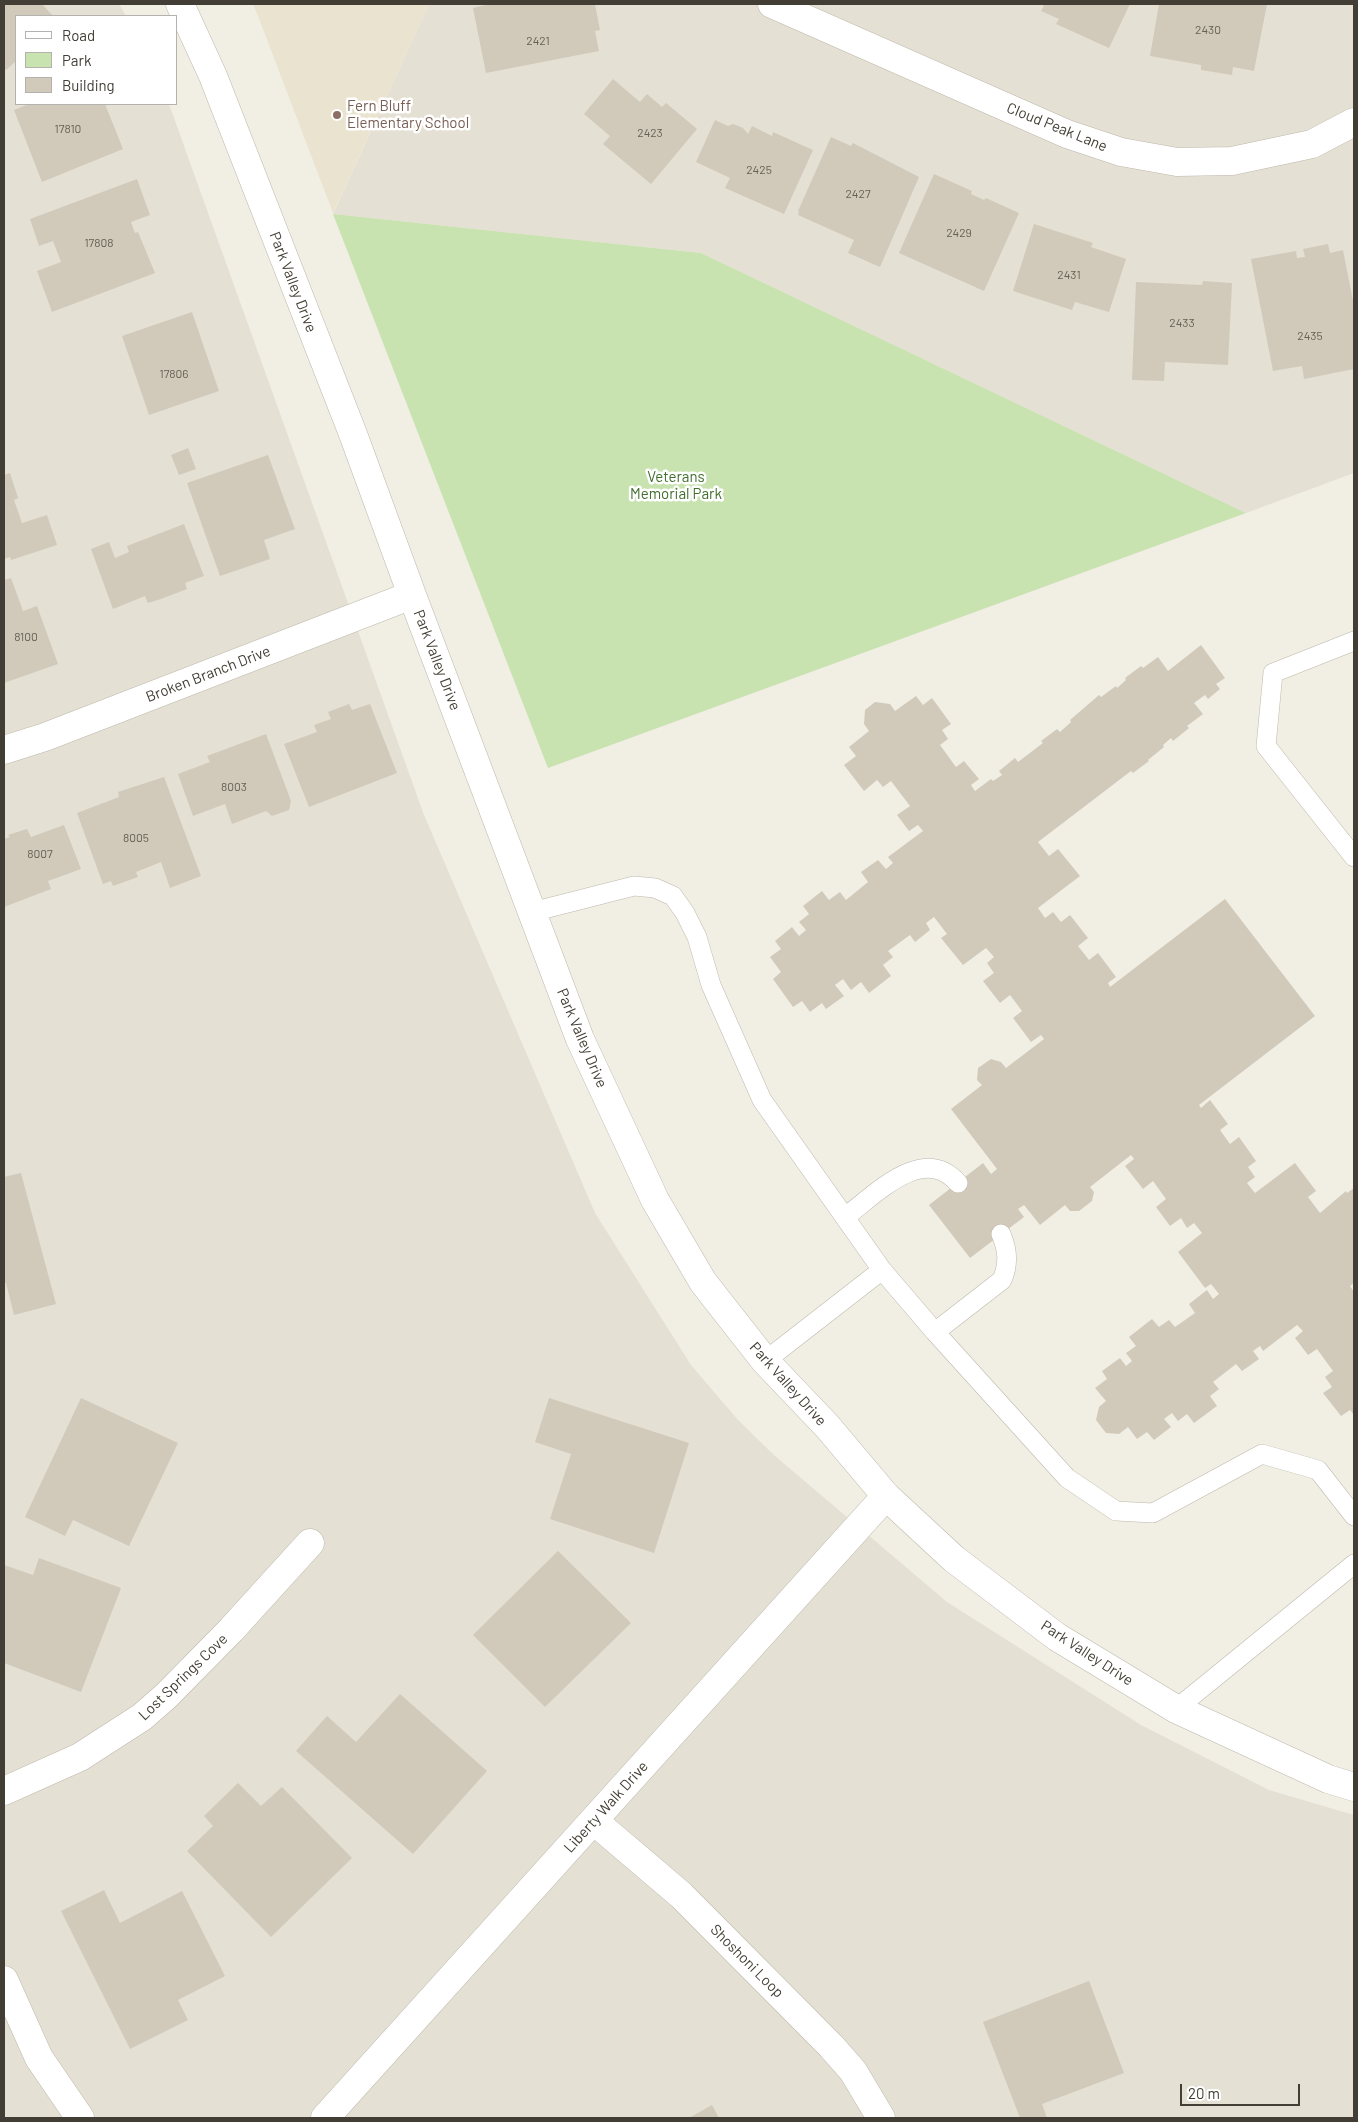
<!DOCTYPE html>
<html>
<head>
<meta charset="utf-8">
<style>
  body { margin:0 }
  #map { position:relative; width:1358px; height:2122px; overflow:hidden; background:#f1eee4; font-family:Barlow,sans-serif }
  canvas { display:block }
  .frame { position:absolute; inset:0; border:5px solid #423e35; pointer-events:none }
  .legend { position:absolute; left:15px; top:15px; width:162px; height:90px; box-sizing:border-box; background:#fff; border:1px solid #b3b2ae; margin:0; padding:6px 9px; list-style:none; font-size:15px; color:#423e35 }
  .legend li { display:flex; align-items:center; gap:10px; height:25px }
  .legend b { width:25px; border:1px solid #b3b2ae }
  .scale { position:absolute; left:1180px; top:2084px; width:120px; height:22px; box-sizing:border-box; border:2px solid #423e35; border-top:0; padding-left:6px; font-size:15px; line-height:18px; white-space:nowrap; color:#423e35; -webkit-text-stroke:4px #fff; paint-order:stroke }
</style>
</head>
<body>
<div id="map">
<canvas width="1358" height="2122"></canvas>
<div class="frame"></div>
<ul class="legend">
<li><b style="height:6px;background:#fff"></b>Road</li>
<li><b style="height:14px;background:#c8e2b0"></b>Park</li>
<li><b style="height:14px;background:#d1cabb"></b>Building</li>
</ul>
<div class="scale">20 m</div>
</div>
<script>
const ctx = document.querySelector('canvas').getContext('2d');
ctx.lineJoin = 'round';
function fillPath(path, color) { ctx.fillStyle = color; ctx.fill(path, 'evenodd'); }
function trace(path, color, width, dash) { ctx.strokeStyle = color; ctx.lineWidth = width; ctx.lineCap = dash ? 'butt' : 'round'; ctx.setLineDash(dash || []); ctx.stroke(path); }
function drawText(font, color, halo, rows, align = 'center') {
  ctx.font = font + ' Barlow,sans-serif'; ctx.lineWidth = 5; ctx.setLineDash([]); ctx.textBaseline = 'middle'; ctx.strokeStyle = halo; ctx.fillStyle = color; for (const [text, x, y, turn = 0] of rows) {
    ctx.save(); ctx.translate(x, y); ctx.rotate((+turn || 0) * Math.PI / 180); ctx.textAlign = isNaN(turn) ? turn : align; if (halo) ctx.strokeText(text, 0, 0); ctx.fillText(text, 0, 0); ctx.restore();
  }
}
fillPath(new Path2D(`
  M4,4H119L126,16H16V104H169L424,815L595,1213L691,1365L738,1420L775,1456L947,1602L1141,1725L1269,1790L1354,1815V2118H4Z
  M429,4H1354V473L1246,513L701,253L333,214Z`), '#e4e0d3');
fillPath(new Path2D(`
  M253,4H429L333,213L258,16Z`), '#e9e3cf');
fillPath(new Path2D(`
  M333,214L701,253L1246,513L548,768Z`), '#c8e2b0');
fillPath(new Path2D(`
  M4,4H42L53,16H16V61L6,70L4,68Z
  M490,4H595L600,30L595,31L599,51L486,73L473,8Z
  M1040,4H1130L1109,48L1056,24L1059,19L1041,11L1044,6Z
  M1159,4H1267L1254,71L1233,67L1232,75L1201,70V65L1150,56Z
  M613,79L640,102L647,94L662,107L666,103L697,129L651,184L603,144L610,136L584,114Z
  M29,104H105L123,149L42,182L14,110Z
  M715,120L728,126L733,124L743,128L748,134L752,126L772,136L773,132L813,150L784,214L725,188L730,178L696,162Z
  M831,137L851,146L853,143L919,177L880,267L848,253L854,240L798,215L799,212L798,211Z
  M934,174L972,191L971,194L984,200L986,198L1019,213L984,291L899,253Z
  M137,179L150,215L131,222L135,233L138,232L155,273L52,312L37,271L61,262L53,241L39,246L30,219Z
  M1034,224L1093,243L1091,247L1126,259L1109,312L1075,302L1072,310L1013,291Z
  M1328,244L1330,253L1343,250L1354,306V369L1304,379L1302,366L1273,371L1251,259L1296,251L1297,258L1305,257L1303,249Z
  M1203,281L1232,283L1228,365L1165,362L1164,381L1132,380L1136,282L1202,285Z
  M192,312L219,391L149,415L122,336Z
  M188,448L196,469L179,475L171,455Z
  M268,455L295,529L264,540L270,559L220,576L187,483Z
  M10,473L18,498L14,500L22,523L47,515L57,545L11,560L10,557L4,559V475Z
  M184,524L204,576L185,583L187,589L161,599L148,603L145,596L113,609L91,549L109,542L115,558L129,552L127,546Z
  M11,578L23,611L37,606L58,664L4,683V580Z
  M1201,645L1225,678L1216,684L1220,689L1208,699L1205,695L1194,703L1203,714L1187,726L1189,728L1173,741L1171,738L1163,745L1164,747L1148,760L1149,761L1133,773L1131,771L1038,842L1049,856L1058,849L1080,876L1038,908L1045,918L1053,912L1061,922L1070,915L1088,938L1078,946L1089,960L1098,953L1116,977L1108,983L1110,987L1225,899L1315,1016L1199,1105L1201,1108L1210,1100L1228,1124L1220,1130L1230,1144L1239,1137L1256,1161L1248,1167L1255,1177L1247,1183L1255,1193L1295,1163L1316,1191L1308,1197L1320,1213L1346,1191L1347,1193L1354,1188V1283L1350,1286L1354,1292V1415L1350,1410L1341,1416L1323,1393L1332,1387L1325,1377L1333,1371L1317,1349L1308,1355L1295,1338L1303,1331L1297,1325L1263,1351L1260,1346L1253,1351L1259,1359L1242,1371L1236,1364L1213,1382L1219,1389L1210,1396L1217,1406L1194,1423L1187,1414L1178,1421L1172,1413L1164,1419L1171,1427L1154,1440L1147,1432L1137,1439L1128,1427L1119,1434L1106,1433L1096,1420L1099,1407L1106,1401L1095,1388L1107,1379L1102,1371L1120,1358L1126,1366L1132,1361L1126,1353L1136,1346L1129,1337L1152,1319L1159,1327L1169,1320L1175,1327L1195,1313L1189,1304L1207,1290L1213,1299L1219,1294L1211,1284L1205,1288L1178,1252L1202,1233L1194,1223L1187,1228L1181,1218L1170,1226L1156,1207L1166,1199L1153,1181L1143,1189L1125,1166L1134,1159L1131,1155L1090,1187L1094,1192L1092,1201L1079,1211H1070L1065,1205L1040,1225L1024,1205L1018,1209L1024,1217L970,1258L929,1205L983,1163L991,1174L997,1169L951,1109L982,1085L977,1080L978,1068L991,1059L1001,1062L1006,1068L1044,1039L1041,1035L1031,1042L1013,1018L1022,1011L1010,995L1000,1003L983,981L994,973L987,963L994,957L986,948L963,965L941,938L947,934L934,917L926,923L930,930L915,942L910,935L888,951L893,957L883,965L891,976L869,993L861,982L851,990L843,979L835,985L844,996L826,1009L822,1003L810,1012L802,1001L793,1007L773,979L781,972L770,957L781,949L775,941L792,927L799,936L806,930L799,922L809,914L803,906L822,891L829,900L840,892L846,900L868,882L861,872L878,860L886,869L893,863L888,857L923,831L918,825L909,831L897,815L910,806L891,781L883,787L877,780L864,791L844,765L856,756L849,747L869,731L864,724L865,710L875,702L890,704L895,711L916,696L923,705L932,698L951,724L942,730L948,739L940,745L956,767L964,761L979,779L971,785L975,791L991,779L993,781L1002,775L999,771L1015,758L1018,762L1043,743L1041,741L1057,729L1060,732L1071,722L1070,720L1099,695L1101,697L1116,686L1117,688L1126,680L1125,678L1141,666L1143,668L1158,657L1168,671Z
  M349,704L352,710L370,704L397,773L309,807L284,744L317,732L314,725L331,719L328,712Z
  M266,734L291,801L289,810L272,816L266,811L232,824L225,804L193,816L178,774L210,762L207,756Z
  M164,777L201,876L170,888L161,862L136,872L138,877L113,886L111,881L103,884L77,813L119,797L118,792Z
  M64,825L81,869L48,881L51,889L4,907V839L10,837L8,835L27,829L31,837Z
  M21,1173L56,1304L14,1315L6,1283H4V1177Z
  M81,1398L178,1443L129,1546L73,1520L65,1536L25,1517Z
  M549,1398L689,1443L654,1553L550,1519L571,1454L535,1442Z
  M558,1551L631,1623L545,1707L473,1635Z
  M39,1558L121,1588L81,1692L4,1663V1565L33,1575Z
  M400,1694L487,1771L413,1854L296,1751L327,1716L356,1742Z
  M238,1783L261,1806L282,1787L352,1858L271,1937L187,1851L213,1826L204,1816Z
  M104,1890L120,1923L182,1891L225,1976L178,2000L188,2020L130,2049L61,1911Z
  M1089,1981L1124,2073L1042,2104L1047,2118H1020L983,2022Z
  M712,2105L719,2118H689Z`), '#d1cabb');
const service = new Path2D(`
  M1354,641L1273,673L1266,746L1354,857
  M532,912L634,886L655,888L673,896L685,913L697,937L711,985L762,1100L882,1270
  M845,1217C875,1195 923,1143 958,1183
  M935,1332L1002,1280C1009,1264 1008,1250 1001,1234
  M765,1361L882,1270L935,1332L1067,1478L1116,1511L1153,1513L1262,1454L1318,1470L1354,1516
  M1176,1709L1354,1564`);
const minor = new Path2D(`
  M180,4L213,76L353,434L412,595L580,1039L655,1200L703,1282L765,1361L827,1426L886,1496
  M772,4L1067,134L1121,152L1177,162L1232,161L1312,144L1354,122
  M4,750L45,737L412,595
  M4,1791L80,1757L142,1717L166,1696L231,1630L310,1543
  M594,1821L681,1895L831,2046L853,2071L881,2118
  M4,1980L39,2058L80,2118`);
const tertiary = new Path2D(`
  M325,2118L886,1496L954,1559L1057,1637L1176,1709L1328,1779L1354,1787`);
trace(service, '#beb8ab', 20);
trace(minor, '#beb8ab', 29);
trace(tertiary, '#beb8ab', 29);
trace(service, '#fff', 19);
trace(minor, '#fff', 28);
trace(tertiary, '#fff', 28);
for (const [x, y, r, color] of [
  [337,115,5,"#8d6e63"]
]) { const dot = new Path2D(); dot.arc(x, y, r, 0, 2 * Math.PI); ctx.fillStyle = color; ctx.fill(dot); trace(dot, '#fff', 2); }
drawText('12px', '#666156', null, [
  ["2430",1208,30],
  ["2421",538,41],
  ["17810",68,129],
  ["2423",650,133],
  ["2425",759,170],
  ["2427",858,194],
  ["2429",959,233],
  ["17808",99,243],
  ["2431",1069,275],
  ["2433",1182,323],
  ["2435",1310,336],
  ["17806",174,374],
  ["8100",26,637],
  ["8003",234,787],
  ["8005",136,838],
  ["8007",40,854]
]);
drawText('15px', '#785e54', '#fff', [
  ["Fern Bluff",347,106],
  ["Elementary School",347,123]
], 'left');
drawText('15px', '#423e35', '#fff', [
  ["Cloud Peak Lane",1057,127,22],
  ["Park Valley Drive",293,282,69],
  ["Park Valley Drive",437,660,69],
  ["Broken Branch Drive",208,674,-21],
  ["Park Valley Drive",582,1038,67],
  ["Park Valley Drive",788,1384,48],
  ["Park Valley Drive",1087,1653,33],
  ["Lost Springs Cove",183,1677,-44],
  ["Liberty Walk Drive",606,1807,-48],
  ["Shoshoni Loop",747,1961,45]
]);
drawText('15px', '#426e2d', '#fff', [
  ["Veterans",676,477],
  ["Memorial Park",676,494]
]);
</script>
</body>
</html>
